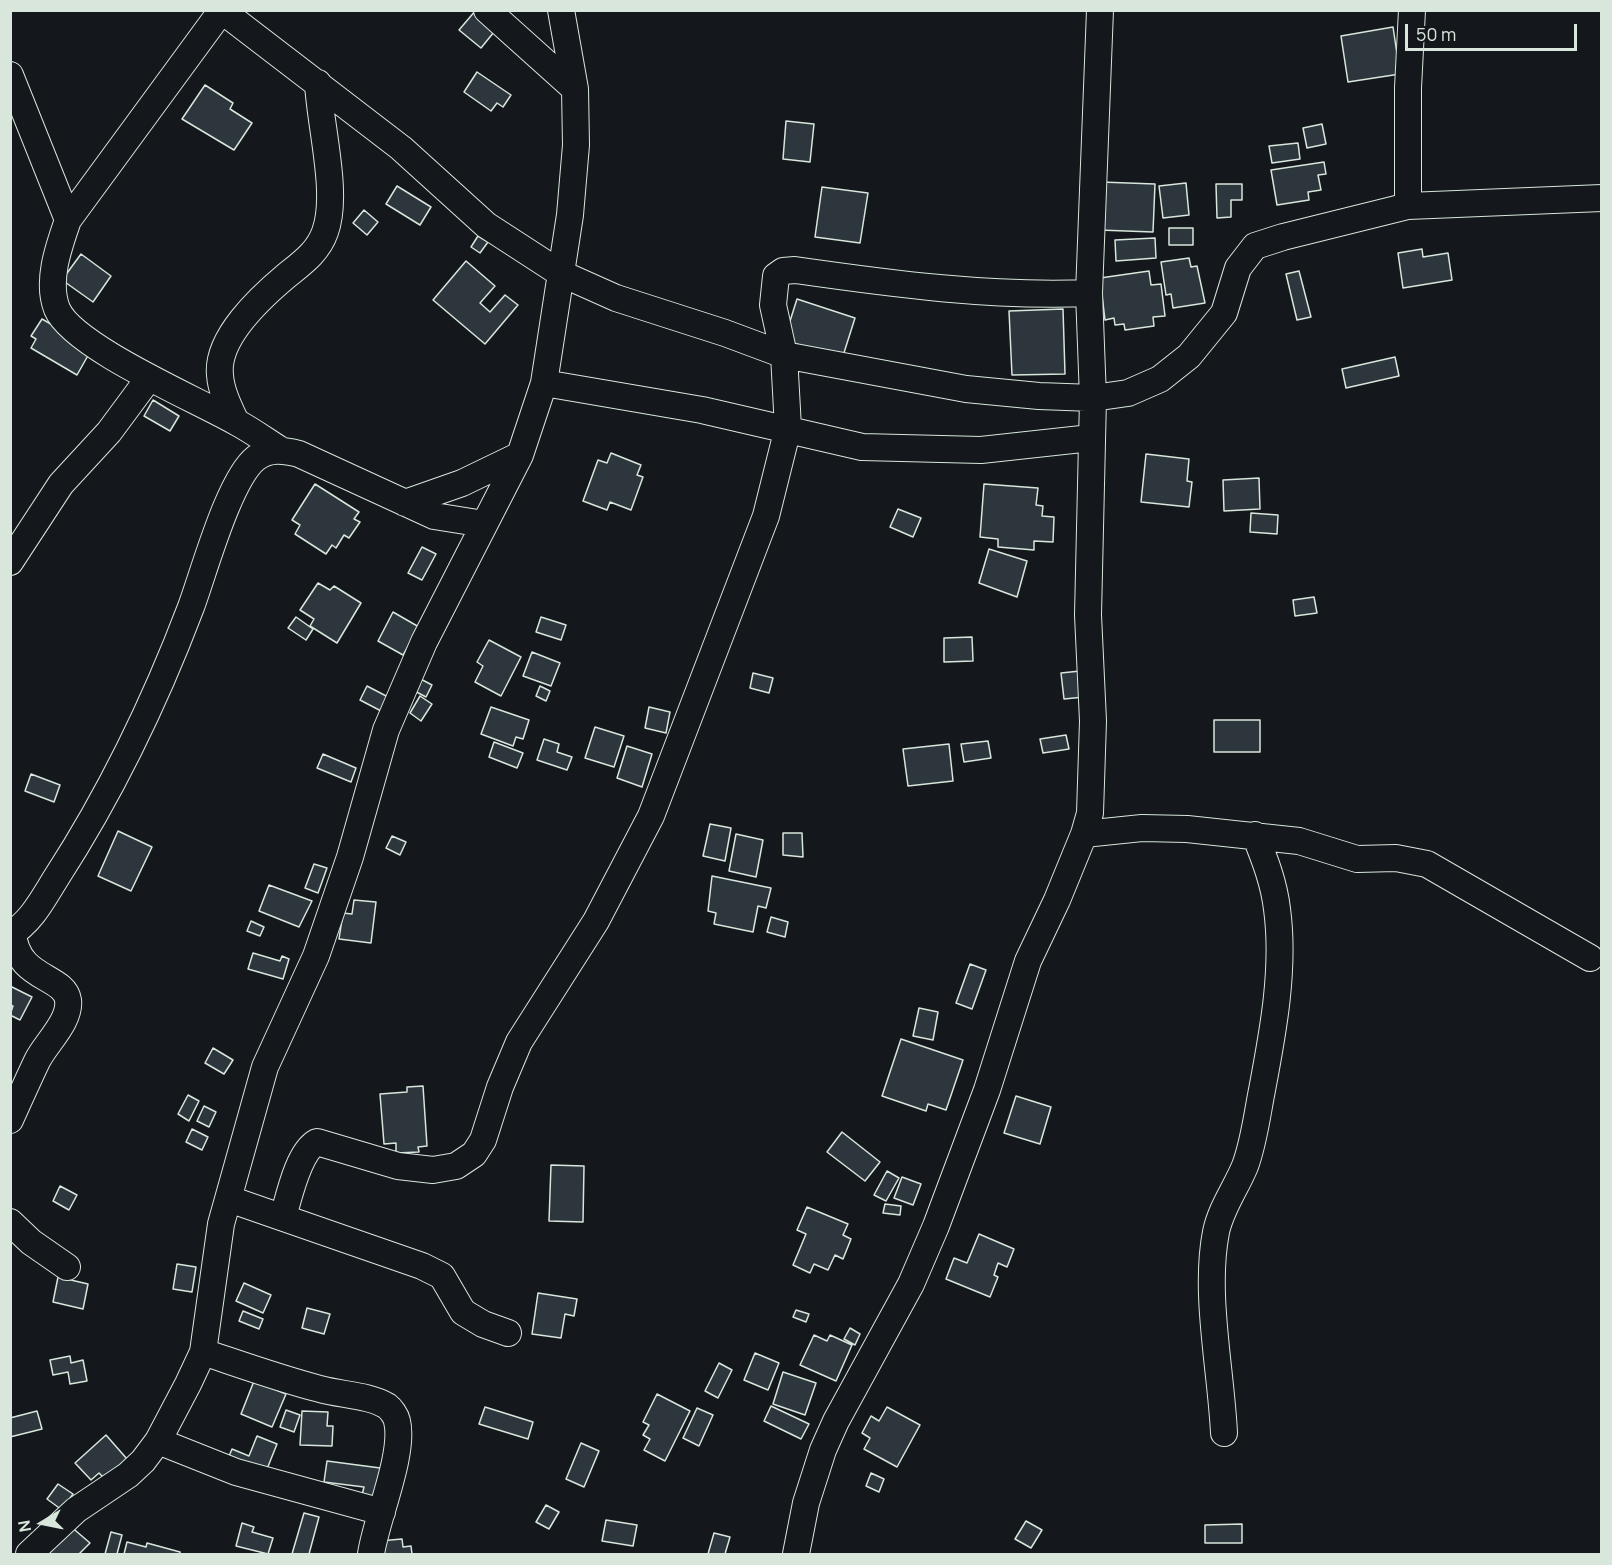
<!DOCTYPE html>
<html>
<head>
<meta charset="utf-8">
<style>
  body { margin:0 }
  #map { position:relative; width:1612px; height:1565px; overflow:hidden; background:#14181c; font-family:Manrope,sans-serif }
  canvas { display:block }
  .frame { position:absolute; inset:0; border:12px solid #d8e6dc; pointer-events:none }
  .north { position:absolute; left:12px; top:1493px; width:60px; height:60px; -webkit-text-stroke:4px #14181c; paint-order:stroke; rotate:260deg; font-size:16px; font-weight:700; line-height:24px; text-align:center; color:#d8e6dc }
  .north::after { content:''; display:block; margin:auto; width:21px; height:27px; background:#d8e6dc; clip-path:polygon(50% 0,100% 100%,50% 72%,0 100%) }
  .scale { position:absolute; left:1405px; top:24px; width:172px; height:27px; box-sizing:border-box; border:3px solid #d8e6dc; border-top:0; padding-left:8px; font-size:18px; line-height:21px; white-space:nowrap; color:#d8e6dc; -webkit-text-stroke:4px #14181c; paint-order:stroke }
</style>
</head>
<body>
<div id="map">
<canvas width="1612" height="1565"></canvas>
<div class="frame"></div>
<div class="north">N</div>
<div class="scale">50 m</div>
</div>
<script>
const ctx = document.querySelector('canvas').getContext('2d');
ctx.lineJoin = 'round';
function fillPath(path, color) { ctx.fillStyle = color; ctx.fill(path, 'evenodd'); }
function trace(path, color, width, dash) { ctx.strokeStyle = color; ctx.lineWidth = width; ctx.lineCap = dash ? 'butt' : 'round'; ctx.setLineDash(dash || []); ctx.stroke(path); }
const building = new Path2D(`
  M476,10L498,27L481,48L459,30Z
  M1393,27L1400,74L1348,82L1341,36Z
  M477,72L511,95L503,107L497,103L491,111L464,92Z
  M205,85L233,103L230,109L252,123L234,150L182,119Z
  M786,121L814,124L810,162L783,159Z
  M1322,124L1326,144L1307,148L1303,128Z
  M1298,143L1300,159L1272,163L1269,146Z
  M1324,162L1326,174L1318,175L1321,190L1308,192L1309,200L1277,205L1271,170Z
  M1101,182L1155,184L1153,232L1099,230Z
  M1186,183L1189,215L1163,218L1159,186Z
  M1216,184H1242V200H1231V217L1217,218Z
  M397,186L431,207L420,225L386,204Z
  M822,187L868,193L860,243L815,237Z
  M364,210L378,222L367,235L353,223Z
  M1169,228H1193V245H1169Z
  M478,236L488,242L480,253L471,247Z
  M1155,238L1156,258L1116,261L1115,240Z
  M1422,249L1423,257L1448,253L1452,280L1403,288L1398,253Z
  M81,254L111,276L93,302L62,280Z
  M1189,258L1191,267L1197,266L1205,303L1173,308L1171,294L1166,295L1161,262Z
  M466,261L495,286L480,303L490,312L505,295L518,305L485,344L433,300Z
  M1149,271L1151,285L1161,284L1165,316L1153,317L1154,326L1125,330L1124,324L1115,325L1114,318L1105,320L1100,278Z
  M1299,271L1311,317L1297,320L1286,274Z
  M797,299L855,318L842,359L784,340Z
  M1063,309L1065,374L1012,375L1009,311Z
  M42,319L77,339L90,352L77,375L31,348L36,339L31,336Z
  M1395,357L1399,376L1346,388L1342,369Z
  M153,400L179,416L170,431L144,416Z
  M611,453L641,465L637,475L643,477L631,510L610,502L607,510L583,501L598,460L607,463Z
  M1146,454L1189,459L1187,481L1192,482L1189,507L1141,502Z
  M1259,478L1260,509L1224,511L1223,480Z
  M315,484L359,512L354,519L360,522L349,538L344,535L336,548L332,545L326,554L295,534L300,525L292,520Z
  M984,484L1038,488L1036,505L1043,506L1042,516L1054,517L1053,542L1034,541V550L998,547V539L980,537Z
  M898,509L921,518L913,537L890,527Z
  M1251,513L1278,515L1277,534L1250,532Z
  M422,547L436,554L422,580L408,573Z
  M989,549L1027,561L1017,597L979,583Z
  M318,583L330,590L334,586L361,603L337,643L310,626L314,619L300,610Z
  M1314,597L1317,613L1295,616L1293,600Z
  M393,612L419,627L403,655L378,641Z
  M296,617L313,629L306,640L288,628Z
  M541,617L566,625L561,640L536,632Z
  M972,637L973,661L944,662V638Z
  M489,640L521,657L501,696L475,682L483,666L477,662Z
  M532,652L560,663L551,686L523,676Z
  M1080,671L1084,697L1064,699L1061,673Z
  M753,673L773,678L769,693L750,688Z
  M415,676L432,685L426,697L409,688Z
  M367,686L390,698L383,712L360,700Z
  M540,686L550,691L546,701L536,696Z
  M420,696L432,704L421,721L410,713Z
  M491,707L529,720L523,739L516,737L513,746L481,734Z
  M649,707L670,712L666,733L645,728Z
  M1214,720H1260V752H1214Z
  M595,727L624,736L614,767L585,758Z
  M1066,735L1069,749L1043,753L1040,739Z
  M544,739L559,744L557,752L572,757L567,770L537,760Z
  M988,741L991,758L964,762L961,744Z
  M494,742L523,753L517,768L489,757Z
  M949,744L953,781L908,786L903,749Z
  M627,746L652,754L642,787L617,778Z
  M323,754L356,768L351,782L317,768Z
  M31,774L60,785L54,802L25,791Z
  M710,824L731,828L725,861L703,856Z
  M118,831L152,847L131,891L98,876Z
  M783,833H802L803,857L783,855Z
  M736,834L763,840L756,877L729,871Z
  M392,836L406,842L400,855L386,848Z
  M314,864L327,868L318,893L305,888Z
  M712,876L771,888L766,908L758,906L753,932L714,924L716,913L708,911Z
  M269,885L312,901L299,927L259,911Z
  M354,900L376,902L371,943L339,939L343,913L352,914Z
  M771,917L788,922L785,937L767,932Z
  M251,921L264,927L260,936L247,931Z
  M253,953L280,961L282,956L289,959L283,979L248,969Z
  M970,964L986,970L972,1009L956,1003Z
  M10,986L32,997L20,1020L10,1015L13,1006L10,1005Z
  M919,1008L938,1012L933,1040L913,1036Z
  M901,1039L963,1060L946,1110L928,1104L926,1111L882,1096Z
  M213,1048L233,1060L224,1074L205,1063Z
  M423,1086L427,1146L418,1147L419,1152L396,1153V1143L384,1144L380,1094L407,1092V1087Z
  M188,1095L199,1101L189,1121L178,1114Z
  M1016,1096L1051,1107L1040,1144L1004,1133Z
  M204,1106L216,1112L209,1127L197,1121Z
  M192,1129L208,1137L202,1150L186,1142Z
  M842,1132L880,1162L865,1181L827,1152Z
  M551,1165L584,1166L583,1222L549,1221Z
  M887,1171L899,1178L886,1201L874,1195Z
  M902,1177L921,1184L913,1205L894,1198Z
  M60,1186L77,1195L69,1210L53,1201Z
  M885,1204L901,1206L900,1215L883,1213Z
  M807,1207L848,1224L843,1235L851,1239L843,1259L835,1255L828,1270L814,1264L810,1273L793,1265L806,1234L797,1230Z
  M979,1234L1014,1249L1007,1267L998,1263L994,1275L998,1277L990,1297L946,1279L954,1258L967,1263Z
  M177,1264L196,1267L192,1292L173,1289Z
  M58,1277L88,1284L83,1309L53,1302Z
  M244,1283L271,1295L263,1313L236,1301Z
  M538,1293L577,1299L574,1316L565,1314L561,1338L532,1334Z
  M307,1308L330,1314L324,1334L302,1328Z
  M796,1310L809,1314L806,1322L793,1317Z
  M243,1311L263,1319L259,1329L239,1321Z
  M850,1328L860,1334L855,1345L844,1339Z
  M814,1335L827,1341L830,1335L852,1345L836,1381L800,1365Z
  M755,1353L779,1363L768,1390L744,1380Z
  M70,1356L71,1363L83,1360L87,1381L70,1384L68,1372L53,1375L50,1360Z
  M719,1363L732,1370L718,1398L705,1391Z
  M783,1372L816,1383L805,1415L773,1404Z
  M254,1381L286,1394L272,1427L241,1414Z
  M657,1394L690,1411L665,1461L644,1450L650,1439L643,1435L649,1425L643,1422Z
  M771,1406L809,1424L801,1439L764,1421Z
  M485,1407L533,1422L528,1439L479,1424Z
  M887,1407L920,1425L897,1467L864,1449L870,1438L862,1433L871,1416L879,1421Z
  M697,1408L713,1415L699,1446L683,1438Z
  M286,1410L300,1415L294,1432L280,1427Z
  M37,1411L42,1429L10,1437V1418Z
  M302,1411L328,1412L327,1426H333L332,1446L300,1445Z
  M106,1435L127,1459L105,1479L99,1473L91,1480L75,1463Z
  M257,1436L277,1444L267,1469L227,1461L232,1449L249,1456Z
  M581,1443L599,1451L584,1487L566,1479Z
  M327,1461L388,1469L384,1498L362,1495L364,1487L324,1482Z
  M871,1473L884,1479L879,1492L866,1486Z
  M58,1484L73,1494L62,1510L47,1499Z
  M546,1505L559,1512L549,1529L536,1522Z
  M304,1513L319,1517L309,1554H292Z
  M606,1520L637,1525L633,1546L602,1541Z
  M1026,1521L1042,1530L1031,1548L1015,1539Z
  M242,1523L254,1527L252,1532L273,1538L268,1554L236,1546Z
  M1242,1524V1543H1205V1525Z
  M69,1525L90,1543L79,1554H45Z
  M111,1532L122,1535L117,1554H105Z
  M714,1533L730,1537L725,1554H708Z
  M402,1539L403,1547L411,1546L412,1554H380L379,1541Z
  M127,1542L146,1547L147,1543L180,1552V1554H124Z`);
fillPath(building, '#2c363c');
trace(building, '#d8e6dc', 1.5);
const minor = new Path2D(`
  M221,10L401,148L486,225L560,273L616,298L725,333L784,355L966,389L1039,396L1093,398L1128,393L1160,379L1189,356L1224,313L1238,268L1255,246L1283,237L1408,206L1602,198
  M222,10L68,220C59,246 46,281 57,309C73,347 198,400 236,422C251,430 265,440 279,449
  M487,10L575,89
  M10,75L68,220
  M1408,206V88L1412,10
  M544,383L702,410L862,447L981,450L1091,438
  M236,422C229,407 221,391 220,375C216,338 261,297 286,276C302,263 318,252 325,232C339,194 320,126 318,83
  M405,503L462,483L520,455
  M10,562L61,484L109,432L149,378
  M1084,834L1142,828L1187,829L1299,841L1357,859L1396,858L1427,864L1590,958
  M10,934C31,923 44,897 56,878C111,793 155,702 191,607C204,572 229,479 256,458C269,448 284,450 299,454L434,516L484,524
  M10,1120C19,1100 28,1080 37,1061C45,1044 71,1021 68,1000C64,975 17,980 13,933
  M229,1199L422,1266L442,1276L463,1312L483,1324L508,1333
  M283,1217C289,1197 298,1152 317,1142L398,1166L433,1170L456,1166L474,1154L483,1140L500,1087L519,1042L596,921L651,816L766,516L788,428L784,355L773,305L776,276L783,271L795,270C893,284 991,297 1089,293
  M10,1222L31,1242L67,1267
  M203,1352C242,1365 281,1379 320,1389C341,1395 369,1395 387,1406C391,1409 396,1416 397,1421C405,1454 376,1519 371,1554
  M1224,1433C1221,1370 1204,1293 1216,1232C1221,1208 1236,1188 1245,1166C1254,1142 1257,1115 1262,1090C1273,1032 1285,968 1277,909C1274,883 1265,860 1255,835
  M158,1441L236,1472L382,1512
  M29,1554L76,1510L128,1475L143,1461L158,1441L188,1384L203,1352L221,1224L265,1067L316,956L350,857L386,730L424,642L520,455L544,383L570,215L576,145L575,89L561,10
  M796,1554L806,1503L823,1450L836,1421L911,1284L936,1226L987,1090L1028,961L1057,900L1084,834L1090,813L1093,721L1088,615L1093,398L1089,293L1100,10`);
trace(minor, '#d8e6dc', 28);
trace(minor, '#14181c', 26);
</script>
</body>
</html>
